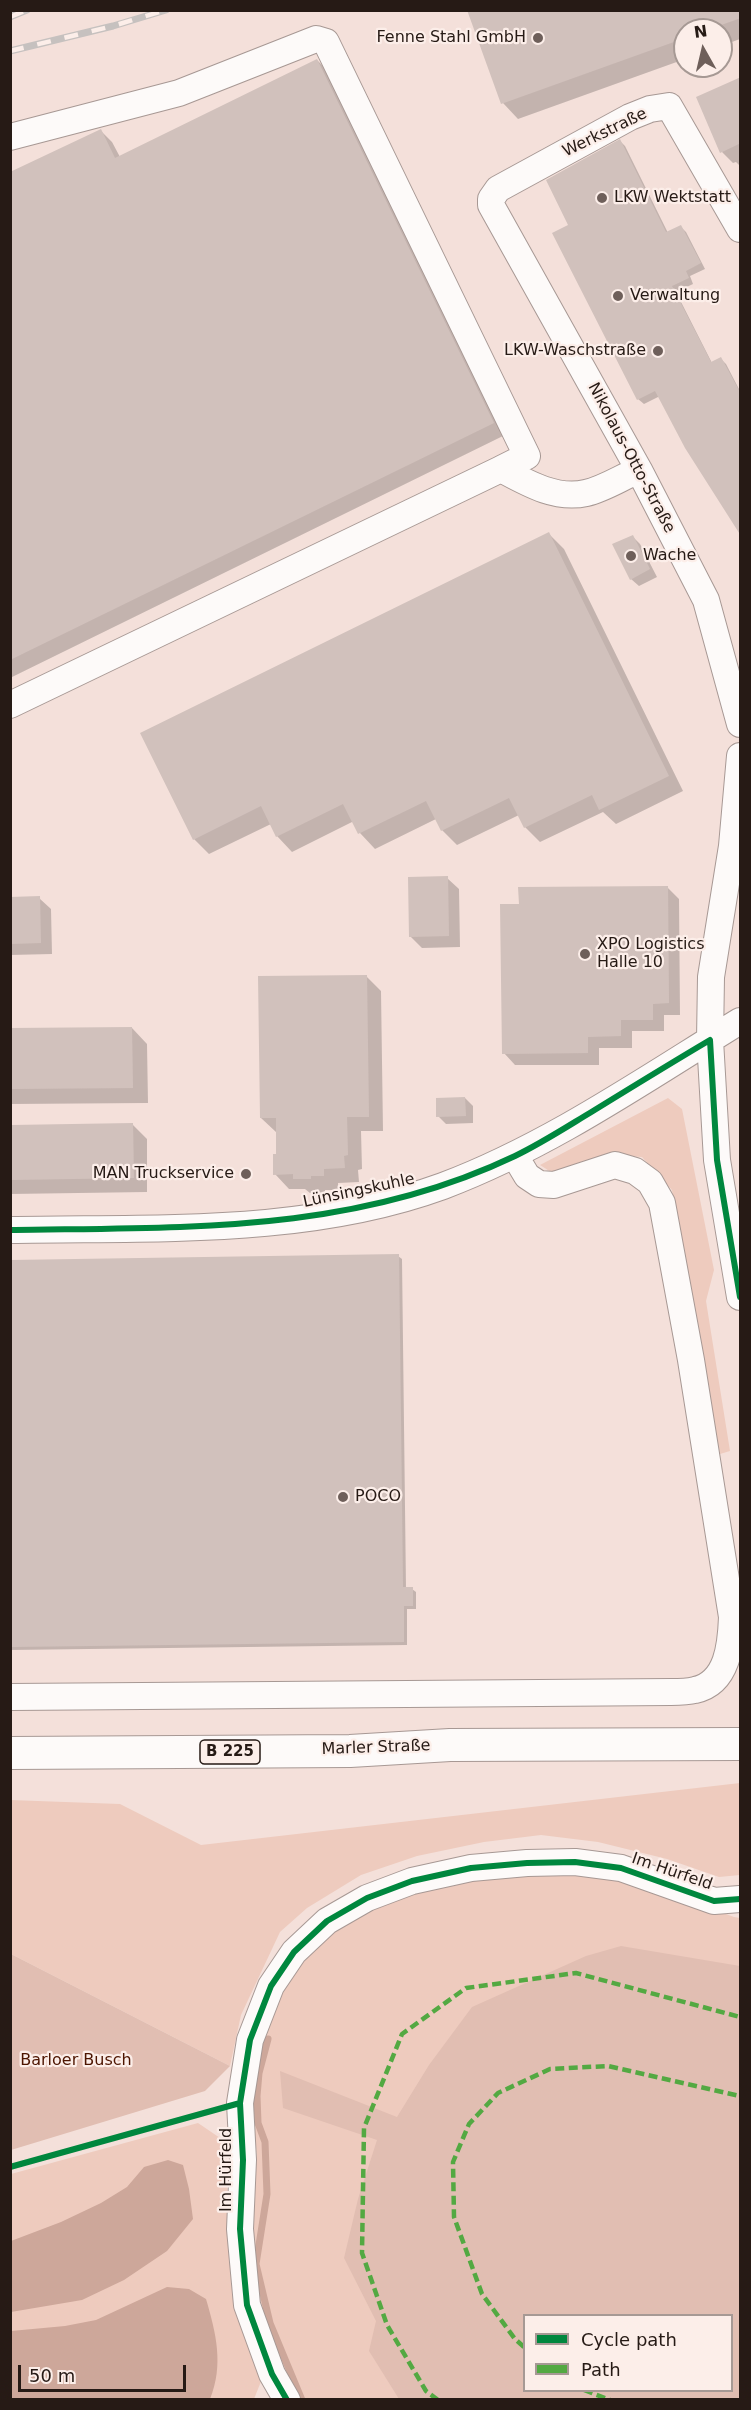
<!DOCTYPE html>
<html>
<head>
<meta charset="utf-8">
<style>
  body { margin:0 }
  #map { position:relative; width:751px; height:2410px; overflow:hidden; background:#f4e0da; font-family:"DejaVu Sans",sans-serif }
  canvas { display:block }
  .frame { position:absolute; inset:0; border:12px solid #261a15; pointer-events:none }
  .legend { position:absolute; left:523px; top:2314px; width:210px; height:78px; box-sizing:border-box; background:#fceee9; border:2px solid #a69994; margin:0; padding:8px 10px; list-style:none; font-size:18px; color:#261a15 }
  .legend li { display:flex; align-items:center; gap:12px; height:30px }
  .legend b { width:30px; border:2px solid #a69994 }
  .north { position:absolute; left:673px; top:18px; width:60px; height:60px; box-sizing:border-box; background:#fceee9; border:2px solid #a69994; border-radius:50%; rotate:352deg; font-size:16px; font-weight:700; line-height:24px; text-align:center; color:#261a15 }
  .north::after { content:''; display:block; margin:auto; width:21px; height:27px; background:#6e5f5a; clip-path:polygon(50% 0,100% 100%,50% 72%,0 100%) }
  .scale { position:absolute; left:18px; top:2365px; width:168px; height:27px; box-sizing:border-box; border:3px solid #261a15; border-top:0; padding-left:8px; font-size:18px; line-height:21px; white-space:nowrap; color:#261a15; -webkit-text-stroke:4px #fceee9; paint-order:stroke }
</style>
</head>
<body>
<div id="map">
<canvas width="751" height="2410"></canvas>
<div class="frame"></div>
<ul class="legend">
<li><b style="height:8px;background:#00873e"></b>Cycle path</li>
<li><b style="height:8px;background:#53a942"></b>Path</li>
</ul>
<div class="north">N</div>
<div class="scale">50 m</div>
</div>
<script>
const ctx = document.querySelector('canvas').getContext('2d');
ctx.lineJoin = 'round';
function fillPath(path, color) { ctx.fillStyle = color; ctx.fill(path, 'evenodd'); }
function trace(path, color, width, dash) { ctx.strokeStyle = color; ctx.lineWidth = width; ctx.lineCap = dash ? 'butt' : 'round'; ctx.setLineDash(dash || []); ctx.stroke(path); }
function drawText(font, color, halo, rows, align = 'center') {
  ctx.font = font + ' "DejaVu Sans",sans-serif'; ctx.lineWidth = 4.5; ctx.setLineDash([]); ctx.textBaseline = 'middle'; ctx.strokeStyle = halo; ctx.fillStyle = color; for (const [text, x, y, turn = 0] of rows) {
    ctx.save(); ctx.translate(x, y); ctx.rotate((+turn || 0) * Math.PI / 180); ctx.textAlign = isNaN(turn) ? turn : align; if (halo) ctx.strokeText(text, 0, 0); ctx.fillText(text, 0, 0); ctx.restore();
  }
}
fillPath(new Path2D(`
  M668,1098L682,1109L714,1270L706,1301L730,1451L720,1454L672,1190L642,1157L614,1155L551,1172L540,1165Z
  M740,1783V1875L719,1877L667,1859L598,1842L541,1835L484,1842L417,1856L361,1875L307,1908L280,1932L241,2015L230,2066L11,1954L10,1800L120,1804L201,1845Z
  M602,1871L656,1888L734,1917L740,1918V2399H300L269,2338L256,2282L249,2232L257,2155L250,2092L267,2020L291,1965L337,1920L450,1878ZM524,2316H732V2390H524Z
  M198,2123L226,2142L229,2253L264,2374L254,2399L11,2400V2174Z`), '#eecbbe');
fillPath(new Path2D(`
  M621,1946L740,1966V2399H399L369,2351L376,2321L344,2258L358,2199L377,2140L283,2108L280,2071L397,2117L429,2065L472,2007L586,1956ZM524,2316H732V2390H524Z
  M11,1954L230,2066L205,2091L11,2150Z`), '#e1beb2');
fillPath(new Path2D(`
  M168,2160L183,2165L189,2189L193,2219L167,2251L124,2280L82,2300L11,2312V2241L61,2222L101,2203L127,2187L144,2167Z
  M167,2287L189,2289L206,2299C216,2333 224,2365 210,2399H11V2331L65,2326L96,2320Z`), '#cda79a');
fillPath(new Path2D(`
  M469,10H740V39L721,46V30H685V59L518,119L503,103Z
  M317,60L329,72L505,435L10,678V174L101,131L112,142L120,157Z
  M740,79V166L736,162L733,163L722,152Z
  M620,141L625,146L668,233L681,227L686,232L705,269L690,276L693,284L676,292L712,363L721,359L726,364L740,391V532L660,396L644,404L638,399L570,226Z
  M549,534L564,549L683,791L616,824L603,812L540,842L525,827L519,815L457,845L442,830L436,819L375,849L360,833L354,821L292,852L277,836L271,824L209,854L194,839Z
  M632,536L640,544L657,577L639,586L631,579Z
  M447,878L459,889L460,947L422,948L410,936Z
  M667,887L679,899L680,1015H664V1031H632V1048H599V1065H515L504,1053Z
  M10,898H39L51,909L52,954L10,955Z
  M366,976L381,991L383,1131H361L362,1169L358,1170L359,1182L338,1183V1190H325V1193H310L305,1189H289L275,1174L278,1156L276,1132L261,1118Z
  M132,1028L147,1044L148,1103L10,1104V1029Z
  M465,1098L473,1106V1123L446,1124L438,1116Z
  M133,1125L147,1139V1192L10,1194V1134Z
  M398,1256L402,1259L406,1589H412L416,1592V1609H407V1645L10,1650V1261Z`), '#0003');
trace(new Path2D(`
  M268,2039L259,2073L257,2096L258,2123L265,2142L267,2194L256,2264L270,2323L302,2400`), '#cda79a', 7);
fillPath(new Path2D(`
  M467,10H741V18L707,30H685V38L501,104Z
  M317,59L494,423L10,660V172L101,129L115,158Z
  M741,77V143L720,153L696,97Z
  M620,139L666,232L681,225L701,263L686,271L689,278L672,286L711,362L721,357L741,394V536L685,448L655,391L637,400L552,233L568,225L546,180Z
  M549,532L669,776L599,810L592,795L524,828L509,798L441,831L426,801L358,834L343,804L276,837L261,806L193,840L140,733Z
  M633,535L650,569L630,580L612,544Z
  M448,876L449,936L409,937L408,877Z
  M668,886L669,1003L653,1004V1020H621V1036L588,1037V1053L502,1054L500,904H519L518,887Z
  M40,896L41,943L10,944V897Z
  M367,975L369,1117H347L348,1155L344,1156L345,1168L324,1169V1176H311V1179H293V1174L273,1175V1154H276V1118H260L258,976Z
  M132,1027L133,1088L10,1089V1028Z
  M465,1097L466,1116L436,1117V1098Z
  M133,1123L134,1178L11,1180V1125Z
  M399,1254L403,1587H413V1606H404V1642L10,1647V1260Z`), '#d1c1bc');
const minor = new Path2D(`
  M10,137L179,93L316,39L326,42L527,456L501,469
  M740,229L669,106L650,109L630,117L498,189L491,199V205L639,470L706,600L740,724
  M10,705L501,469C527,483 556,500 586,493C604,489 622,477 639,470
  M740,756L732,846L711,977L710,1040L717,1160L740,1297
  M10,1230C154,1227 306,1236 443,1186C549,1146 644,1080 740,1021
  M10,1697L671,1692C679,1692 687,1692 695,1690C728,1683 731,1644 732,1617L691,1360L662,1203L650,1182L635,1171L615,1165L554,1185L539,1184L527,1176L515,1156
  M287,2400L272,2374L247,2305L240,2229L243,2160L240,2103L250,2040L271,1986L294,1952L327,1921L367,1898L412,1881L471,1868L527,1863L575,1862L621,1868L714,1901L740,1899`);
const major = new Path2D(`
  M10,1753L350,1751L450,1745L740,1744`);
trace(minor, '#a79894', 28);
trace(major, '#a79894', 34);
trace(minor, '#fdfaf9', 26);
trace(major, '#fdfaf9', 32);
const rail = new Path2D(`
  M10,17L27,10
  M10,51L113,26L166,10`);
trace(rail, '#c6c1bf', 7);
trace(rail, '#fceee9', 4.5, [14]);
trace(new Path2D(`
  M524,2347L515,2339L482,2294L454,2217L453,2162L469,2124L498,2093L550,2069L608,2066L740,2096
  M584,2390L610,2400
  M438,2400L426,2391L387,2325L362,2253L364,2128L402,2034L466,1988L576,1973L740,2017`), '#53a942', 4.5, [9, 4.5]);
trace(new Path2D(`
  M10,1230C186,1227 352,1234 515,1156C542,1143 568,1126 593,1111C632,1087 671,1063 710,1040L717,1160L740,1297
  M10,2167L240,2103
  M287,2400L272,2374L247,2305L240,2229L243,2160L240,2103L250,2040L271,1986L294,1952L327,1921L367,1898L412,1881L471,1868L527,1863L575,1862L621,1868L714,1901L740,1899`), '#00873e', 6);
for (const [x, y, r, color] of [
  [538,38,6,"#6e5f5a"],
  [602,198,6,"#6e5f5a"],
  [618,296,6,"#6e5f5a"],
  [658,351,6,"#6e5f5a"],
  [631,556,6,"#6e5f5a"],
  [585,954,6,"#6e5f5a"],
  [246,1174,6,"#6e5f5a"],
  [343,1497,6,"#6e5f5a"]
]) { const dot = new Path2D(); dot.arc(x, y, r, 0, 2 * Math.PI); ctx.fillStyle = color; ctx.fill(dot); trace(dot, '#fceee9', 2); }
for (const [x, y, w] of [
  [230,1752,60]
]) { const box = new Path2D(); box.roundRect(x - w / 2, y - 12, w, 24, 4.5); ctx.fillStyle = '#fceee9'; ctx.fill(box); trace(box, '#261a15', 1.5); }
drawText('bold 15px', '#261a15', null, [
  ["B 225",230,1752]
]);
drawText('16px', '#261a15', '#fceee9', [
  ["Fenne Stahl GmbH",526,38,"right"],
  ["LKW Wektstatt",614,198],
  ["Verwaltung",630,296],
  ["LKW-Waschstraße",646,351,"right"],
  ["Wache",643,556],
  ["XPO Logistics",597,945],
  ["Halle 10",597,963],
  ["MAN Truckservice",234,1174,"right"],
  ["POCO",355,1497]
], 'left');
drawText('16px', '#261a15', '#fceee9', [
  ["Werkstraße",605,133,-26],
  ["Nikolaus-Otto-Straße",631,458,62],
  ["Lünsingskuhle",359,1191,-12],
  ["Marler Straße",376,1748,-2],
  ["Im Hürfeld",672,1872,19],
  ["Im Hürfeld",227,2170,-90]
]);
drawText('16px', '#4d1500', '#fceee9', [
  ["Barloer Busch",76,2061]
]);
</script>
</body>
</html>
